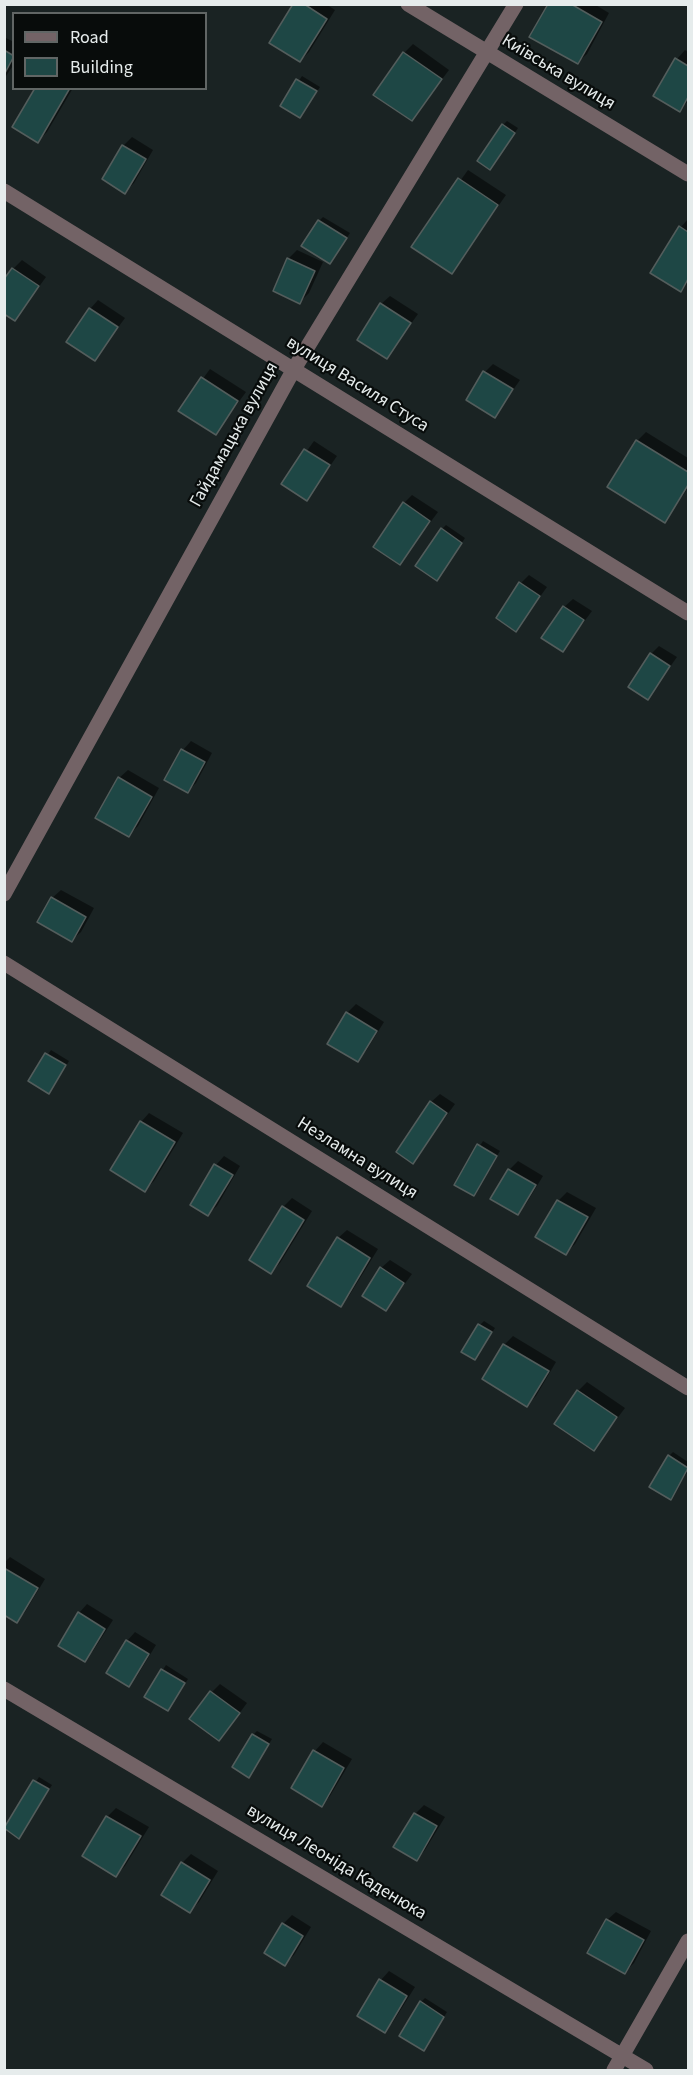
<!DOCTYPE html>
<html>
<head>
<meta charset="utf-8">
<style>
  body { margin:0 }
  #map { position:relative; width:693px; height:2075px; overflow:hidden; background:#1a2323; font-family:"Source Sans 3",sans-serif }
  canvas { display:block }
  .frame { position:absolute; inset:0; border:6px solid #e6ecec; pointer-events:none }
  .legend { position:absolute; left:12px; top:12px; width:195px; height:78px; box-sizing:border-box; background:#080c0b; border:2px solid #616665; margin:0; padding:8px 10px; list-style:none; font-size:18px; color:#e6ecec }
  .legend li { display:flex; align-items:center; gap:12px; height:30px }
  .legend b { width:30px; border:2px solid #616665 }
</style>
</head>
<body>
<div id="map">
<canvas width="693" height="2075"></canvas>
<div class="frame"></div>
<ul class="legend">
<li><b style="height:8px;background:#736366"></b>Road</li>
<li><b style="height:16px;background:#1e4745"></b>Building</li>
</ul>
</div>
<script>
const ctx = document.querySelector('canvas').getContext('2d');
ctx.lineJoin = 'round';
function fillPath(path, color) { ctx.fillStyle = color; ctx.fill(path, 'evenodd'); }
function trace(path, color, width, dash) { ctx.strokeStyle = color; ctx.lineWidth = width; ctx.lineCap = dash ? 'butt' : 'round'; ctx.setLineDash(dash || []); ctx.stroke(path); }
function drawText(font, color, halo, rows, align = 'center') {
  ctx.font = font + ' "Source Sans 3",sans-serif'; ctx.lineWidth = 4.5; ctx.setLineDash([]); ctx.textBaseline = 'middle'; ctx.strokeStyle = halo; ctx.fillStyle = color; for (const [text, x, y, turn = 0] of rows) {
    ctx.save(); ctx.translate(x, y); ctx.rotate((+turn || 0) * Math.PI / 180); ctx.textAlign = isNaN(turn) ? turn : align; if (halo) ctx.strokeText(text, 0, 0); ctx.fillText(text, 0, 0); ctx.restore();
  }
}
fillPath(new Path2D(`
  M295,4H326L335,10L309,52L300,61Z
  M549,4H594L609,13L587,54L578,62Z
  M4,37L14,42V64L4,79Z
  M413,44L449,70L412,119L404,53Z
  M685,50L688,52V101L680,110L677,59Z
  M302,76L320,87L300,117L282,106Z
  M37,88H73L47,132L38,141Z
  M507,121L518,128L494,164L503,125Z
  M132,137L153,150L134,183L125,192L123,146Z
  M468,170L506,195L452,272L413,246Z
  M323,217L350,233L334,258L319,221Z
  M688,219V282L680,290L652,272L681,227Z
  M297,250L323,262L309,293L300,302L288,259Z
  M22,260L46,277L15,320L13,269Z
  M390,296L418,314L387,357L381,304Z
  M98,300L125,318L95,359L90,309Z
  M493,364L520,380L495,416L485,372Z
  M210,369L246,392L216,433L180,410Z
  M646,432L688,458V488L665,521L609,487L637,441Z
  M314,441L337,456L307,499L283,484Z
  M412,495L438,512L400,563L404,503Z
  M446,525L465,538L441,575L442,529Z
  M529,575L547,587L516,630L521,583Z
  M573,599L592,611L563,650L564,607Z
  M659,646L677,657L648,698L651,654Z
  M191,741L212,753L196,783L188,791L183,750Z
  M128,770L159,788L138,826L129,835L119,778Z
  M61,890L94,908L81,932L72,940L52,898Z
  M356,1004L384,1022L366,1051L358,1060L347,1013Z
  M51,1050L69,1061L53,1088L30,1081Z
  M440,1094L455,1104L413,1162L431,1102Z
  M149,1113L183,1133L154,1181L145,1190L141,1122Z
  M483,1141L500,1151L474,1194L456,1184Z
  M224,1156L240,1166L217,1206L208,1214L216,1165Z
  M518,1161L543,1176L526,1204L517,1213L509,1170Z
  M567,1192L596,1208L575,1244L566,1253L537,1237L558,1201Z
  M292,1198L312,1211L280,1263L271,1272L283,1207Z
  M347,1230L378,1249L349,1296L340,1305L338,1238Z
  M390,1260L412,1274L386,1309L381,1268Z
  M484,1321L495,1328L475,1359L480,1325Z
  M513,1336L556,1362L536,1396L527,1405L504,1345Z
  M587,1382L625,1408L594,1449L578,1391Z
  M673,1452L688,1462V1471L670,1498L669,1456Z
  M10,1557L45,1579L25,1612L17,1621L4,1613V1563Z
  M87,1604L113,1620L93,1651L84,1660L79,1613Z
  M135,1632L156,1645L137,1676L129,1685L127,1641Z
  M166,1665L188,1679L168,1709L146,1696Z
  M220,1684L247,1703L227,1730L212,1692Z
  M257,1731L272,1739L252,1772L253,1735Z
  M323,1742L352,1759L330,1796L321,1805L315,1751Z
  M39,1777L52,1785L19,1837L5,1829Z
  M424,1805L445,1817L425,1850L417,1859L415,1814Z
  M116,1808L149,1827L125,1866L116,1875L84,1856L107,1817Z
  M191,1854L218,1871L199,1902L190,1911L182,1863Z
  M616,1912L651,1931L634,1963L625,1972L607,1920Z
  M292,1915L311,1927L294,1955L285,1964L283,1924Z
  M389,1971L415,1987L393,2022L384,2031L359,2016L381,1980Z
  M425,1998L447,2012L427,2045L421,2002Z`), '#0007');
const building = new Path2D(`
  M293,4H304L327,19L300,62L269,43Z
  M548,4H571L602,22L578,64L529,37Z
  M4,50L14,56L4,75Z
  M403,52L442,79L412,121L373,95Z
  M675,58L688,66V97L680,112L653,96Z
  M296,79L317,91L300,118L280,106Z
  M35,88H70L38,143L12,127Z
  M502,124L515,133L490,170L477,161Z
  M122,145L146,159L125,194L102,179Z
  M458,178L498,205L452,274L411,247Z
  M318,220L347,238L330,264L301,246Z
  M679,226L688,232V279L681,292L650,273Z
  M287,258L315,271L300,304L273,291Z
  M12,268L39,286L15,321L4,314V279Z
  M380,303L411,323L387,359L357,340Z
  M89,308L118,327L95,361L66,342Z
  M483,371L513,389L495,418L466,400Z
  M201,377L238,401L216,435L178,411Z
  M636,440L688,472V485L665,523L607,487Z
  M304,449L330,465L307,501L281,484Z
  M403,502L430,521L400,565L373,547Z
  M441,528L462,543L437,581L415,566Z
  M519,582L540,596L516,632L496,618Z
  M563,606L584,620L563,652L541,638Z
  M650,653L670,666L648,700L628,687Z
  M181,749L205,762L188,793L164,780Z
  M118,777L152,797L129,837L95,818Z
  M51,897L86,917L72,942L37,922Z
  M346,1012L377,1031L358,1062L327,1044Z
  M45,1053L66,1065L49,1094L28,1081Z
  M430,1101L447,1113L413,1164L396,1152Z
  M140,1121L175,1142L145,1192L110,1170Z
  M477,1144L497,1156L474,1196L454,1185Z
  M214,1164L233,1175L208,1216L190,1205Z
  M508,1169L536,1185L518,1215L490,1199Z
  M557,1200L588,1217L566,1255L535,1237Z
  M282,1206L304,1220L271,1274L249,1260Z
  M337,1237L370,1258L341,1307L307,1286Z
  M380,1267L404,1283L386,1311L362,1296Z
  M478,1324L492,1332L475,1360L461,1352Z
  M503,1344L549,1371L527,1407L482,1379Z
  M577,1390L617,1417L594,1451L554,1424Z
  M668,1455L688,1468L671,1500L649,1487Z
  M4,1568L38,1588L17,1623L4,1615Z
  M78,1612L105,1629L85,1662L58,1646Z
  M126,1640L149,1654L129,1687L106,1673Z
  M161,1669L185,1683L168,1711L144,1697Z
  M210,1691L240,1713L219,1741L189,1719Z
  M252,1734L269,1744L249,1778L232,1767Z
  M313,1750L344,1768L322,1807L291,1788Z
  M33,1780L49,1789L19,1839L4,1828Z
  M414,1813L437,1826L417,1861L393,1847Z
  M106,1816L141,1836L116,1877L82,1856Z
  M181,1862L210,1880L190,1913L161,1895Z
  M606,1919L644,1940L625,1974L587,1953Z
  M282,1923L303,1936L285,1966L264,1953Z
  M379,1979L407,1996L385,2033L357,2016Z
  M420,2001L444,2017L424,2051L399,2036Z`);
fillPath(building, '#1e4745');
trace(building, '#535d5c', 1.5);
trace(new Path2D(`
  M408,4L688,174
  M4,191L688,613
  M4,894L294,369L516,4
  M4,963L688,1388
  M4,1689L646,2070
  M614,2070L688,1941`), '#736366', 15);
drawText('18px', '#e6ecec', '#080c0b', [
  ["Київська вулиця",558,73,31],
  ["вулиця Василя Стуса",357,385,32],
  ["Гайдамацька вулиця",235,435,-61],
  ["Незламна вулиця",357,1159,32],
  ["вулиця Леоніда Каденюка",336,1863,31]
]);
</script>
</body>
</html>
